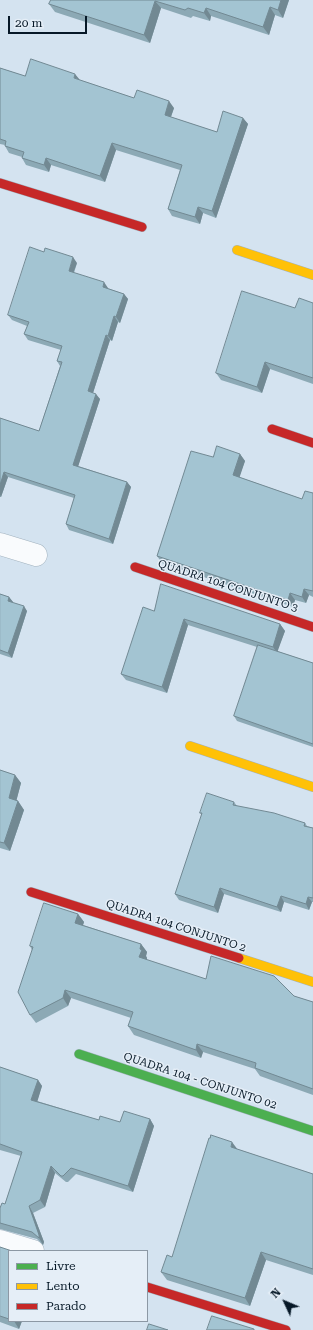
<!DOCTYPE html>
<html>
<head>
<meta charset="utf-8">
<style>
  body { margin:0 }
  #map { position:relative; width:313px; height:1330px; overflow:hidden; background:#d4e3f0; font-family:"Roboto Serif",serif }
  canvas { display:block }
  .legend { position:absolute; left:8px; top:1250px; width:140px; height:72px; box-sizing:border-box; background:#e5eef7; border:1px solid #8c98a4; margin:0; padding:5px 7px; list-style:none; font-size:12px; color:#061827 }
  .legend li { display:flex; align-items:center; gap:8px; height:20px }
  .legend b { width:20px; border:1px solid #8c98a4 }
  .north { position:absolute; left:265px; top:1282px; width:40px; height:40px; -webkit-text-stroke:3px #e5eef7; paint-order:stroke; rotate:314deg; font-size:11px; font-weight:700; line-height:16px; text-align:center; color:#061827 }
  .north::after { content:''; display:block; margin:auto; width:14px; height:18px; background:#061827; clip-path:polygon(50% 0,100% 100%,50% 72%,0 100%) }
  .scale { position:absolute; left:8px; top:16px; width:79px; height:18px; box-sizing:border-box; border:2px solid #061827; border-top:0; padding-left:5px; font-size:12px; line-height:14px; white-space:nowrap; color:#061827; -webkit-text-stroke:3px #e5eef7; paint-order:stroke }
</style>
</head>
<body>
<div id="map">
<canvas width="313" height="1330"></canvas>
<ul class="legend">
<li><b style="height:5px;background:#4caf50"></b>Livre</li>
<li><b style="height:5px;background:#ffc107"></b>Lento</li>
<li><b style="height:5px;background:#c62828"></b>Parado</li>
</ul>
<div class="north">N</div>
<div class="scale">20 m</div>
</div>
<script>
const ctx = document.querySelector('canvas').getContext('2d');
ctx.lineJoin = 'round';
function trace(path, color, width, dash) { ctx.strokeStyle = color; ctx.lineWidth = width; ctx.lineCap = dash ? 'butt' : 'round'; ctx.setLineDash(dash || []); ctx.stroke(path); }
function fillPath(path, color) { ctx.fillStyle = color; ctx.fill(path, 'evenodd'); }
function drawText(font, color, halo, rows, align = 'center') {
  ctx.font = font + ' "Roboto Serif",serif'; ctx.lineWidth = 3; ctx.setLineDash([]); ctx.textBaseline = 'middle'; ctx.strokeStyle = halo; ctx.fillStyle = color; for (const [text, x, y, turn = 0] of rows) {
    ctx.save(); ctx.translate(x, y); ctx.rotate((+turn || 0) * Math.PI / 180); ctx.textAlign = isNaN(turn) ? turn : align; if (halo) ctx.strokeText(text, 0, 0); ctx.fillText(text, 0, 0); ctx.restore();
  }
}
const street = new Path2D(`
  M0,544L36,555
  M0,1241L33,1251`);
const fast = new Path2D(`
  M79,1054L313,1131`);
const slow = new Path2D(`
  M237,250L313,275
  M190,746L313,787
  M239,958L313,982`);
const jam = new Path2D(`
  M0,183L142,227
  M272,429L313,443
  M135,567L313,627
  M31,892L239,958
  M147,1287L286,1330`);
trace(street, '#a2b2be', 23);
trace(fast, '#a2b2be', 10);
trace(slow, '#a2b2be', 10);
trace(jam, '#a2b2be', 10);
trace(street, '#f9fbfd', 22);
trace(fast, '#4caf50', 9);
trace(slow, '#ffc107', 9);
trace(jam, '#c62828', 9);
fillPath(new Path2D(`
  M51,0H289L283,18L275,15L269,35L211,16L210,21L193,16L191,18L161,8L150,43L55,12L49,4Z
  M0,68L25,76L80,80L134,98L174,108L171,117L217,132L243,118L248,124L216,218L203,213L200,224L172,216L168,209L180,170L116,150L105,182L51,165L49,172L26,165L22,158V157L9,153L5,146V145L0,144Z
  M77,263L74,273L108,288H107L124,294L128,299L120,323L118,322L112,341L110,340L93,393L100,399L78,466L127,482L131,487L113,544L69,530L66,524L74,498L8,477L1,497H0V418L39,431L60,366L57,361L61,350L28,340L24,334L27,326L12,320L8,315Z
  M313,303V384L270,369L262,393L221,380L216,373L295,308Z
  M240,454L245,461L239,477L302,499L313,493V597L309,595L306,603L295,600L293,607L162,563L157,556L213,457Z
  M0,594L9,597L13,602L12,603L27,611L12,658L0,654Z
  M154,611L280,624L285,631L277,651L313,663V747L237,721L234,716L257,647L188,625L167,693L126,680L121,674Z
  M0,770L15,775L21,783L16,801H18L24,810L10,851L0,848Z
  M234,802L237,806L305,823L307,826L313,828V902H312L309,910L284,902L281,912L224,894L218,913L179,900L175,894L202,815L200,813Z
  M78,914L84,922L83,925L141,944L147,952L146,956L147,958V960L206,979L294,996L313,1002V1095L260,1076L255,1069L203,1052L201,1058L134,1035L128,1026L131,1018L71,998L68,1006L36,1023L30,1015L32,950L30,946Z
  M0,1067L38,1080L42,1086L37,1101L99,1120L120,1122L150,1119L154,1126L133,1192L76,1174L68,1182H66L55,1173L45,1207L33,1213L44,1242L43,1245L37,1239L0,1229V1208L5,1204L21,1156L0,1150Z
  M237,1149L313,1174V1275L266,1260L250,1306L167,1280L161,1272L172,1257Z
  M0,1247L9,1251V1321H22L19,1329L0,1322Z`), '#8ca9b5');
fillPath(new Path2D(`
  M281,0H289L283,18L278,10Z
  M155,1L161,8L150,43L144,35Z
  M270,7L275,15L269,35L263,27Z
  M206,8L211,16L210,21L204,13Z
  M75,74L80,80L74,78Z
  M169,101L174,108L169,122L165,115Z
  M243,118L248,124L216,218L212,211Z
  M112,143L116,150L105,182L100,176Z
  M46,158L51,165L49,172L44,165Z
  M198,207L203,213L200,224L195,217Z
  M73,257L77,263L72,276L69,271Z
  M104,282L108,288L106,292L103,287Z
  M124,294L128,299L120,323L116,317Z
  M114,316L118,322L112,341L108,336Z
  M106,335L110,340L92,396L88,391Z
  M265,362L270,369L262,393L257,387Z
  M96,394L100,399L77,470L73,465Z
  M240,454L245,461L238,482L233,475Z
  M4,472L8,477L1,497L0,495V485Z
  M127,482L131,487L113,544L109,539Z
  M304,589L309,595L306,603L302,597Z
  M290,593L295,600L293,607L288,600Z
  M9,597L13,602L11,606L8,601Z
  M24,606L27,611L12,658L8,653Z
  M184,619L188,625L167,693L162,687Z
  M280,624L285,631L277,653L273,647Z
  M15,775L21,783L15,806L9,798Z
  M18,801L24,810L10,851L4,843Z
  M220,888L224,894L218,913L214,907Z
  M281,896L284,902L281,912L277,907Z
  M308,897L312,902L309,910L306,904Z
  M78,914L84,922L81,931L75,923Z
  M141,944L147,952L146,956L147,958L145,965L139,957L140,949Z
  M65,990L71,998L68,1006L63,998Z
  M197,1044L203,1052L201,1058L196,1050Z
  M38,1080L42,1086L36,1106L31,1100Z
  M150,1119L154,1126L133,1192L128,1186Z
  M232,1142L238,1150L231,1147Z
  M51,1166L55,1173L45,1207L40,1200Z
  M29,1206L33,1213L44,1242L43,1245L39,1238Z
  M261,1252L266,1260L250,1306L245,1298Z
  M14,1321H22L19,1329Z`), '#728993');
const building = new Path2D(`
  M51,0H281L278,10L270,7L263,27L206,8L204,13L188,8L185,10L155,1L144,35L49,4Z
  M31,59L75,74L74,78L134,98L137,90L169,101L165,115L217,132L223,111L243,118L212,211L198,207L195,217L168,209L182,165L112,143L100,176L46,158L44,165L22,158L24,152L5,146L6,141L0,139V68L25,76Z
  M30,247L44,252L45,248L73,257L69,271L104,282L103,287L124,294L116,317L114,316L108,336L106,335L88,391L96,394L73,465L127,482L109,539L66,524L75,495L4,472L0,485V418L39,431L62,362L57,361L62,346L24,334L29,322L8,315Z
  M242,291L295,308L299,298L313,303V378L265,362L257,387L216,373Z
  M217,446L240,454L233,475L302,499L305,491L313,493V591L304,589L302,597L290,593L288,600L157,556L191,451L213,457Z
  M161,584L280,624L273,647L184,619L162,687L121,674L143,607L154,611Z
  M0,594L9,597L8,601L24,606L8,653L0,650Z
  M258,645L313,663V744L234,716Z
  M0,770L15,775L9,798L18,801L4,843L0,842Z
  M207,793L234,802L233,805L274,813L305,823L304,826L313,828V898L308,897L306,904L281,896L277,907L220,888L214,907L175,894L202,813H200Z
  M44,903L78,914L75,923L141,944L140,949L142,950L139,957L206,979L211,956L274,976L294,996L313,1002V1089L255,1068L256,1063L197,1044L196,1050L128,1026L133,1012L65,990L63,998L30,1015L18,992L33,947L30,946Z
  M0,1067L38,1080L31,1100L99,1120L100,1116L120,1122L124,1111L150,1119L128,1186L71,1168L63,1176H61L51,1166L40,1200L29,1206L39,1235V1238L32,1232L0,1223V1208L2,1203L5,1204L22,1152L0,1144Z
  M211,1135L232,1142L231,1147L313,1174V1269L261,1252L245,1298L161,1272L167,1255L172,1257L209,1138H210Z
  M0,1247L12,1251H9V1319L0,1316Z
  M212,1316L254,1329V1330H207Z
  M149,1324L168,1330H147Z`);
fillPath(building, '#a3c4d2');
trace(building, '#728993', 1);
drawText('11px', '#061827', '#e5eef7', [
  ["QUADRA 104 CONJUNTO 3",228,586,18],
  ["QUADRA 104 CONJUNTO 2",176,926,18],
  ["QUADRA 104 - CONJUNTO 02",200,1081,18]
]);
</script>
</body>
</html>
